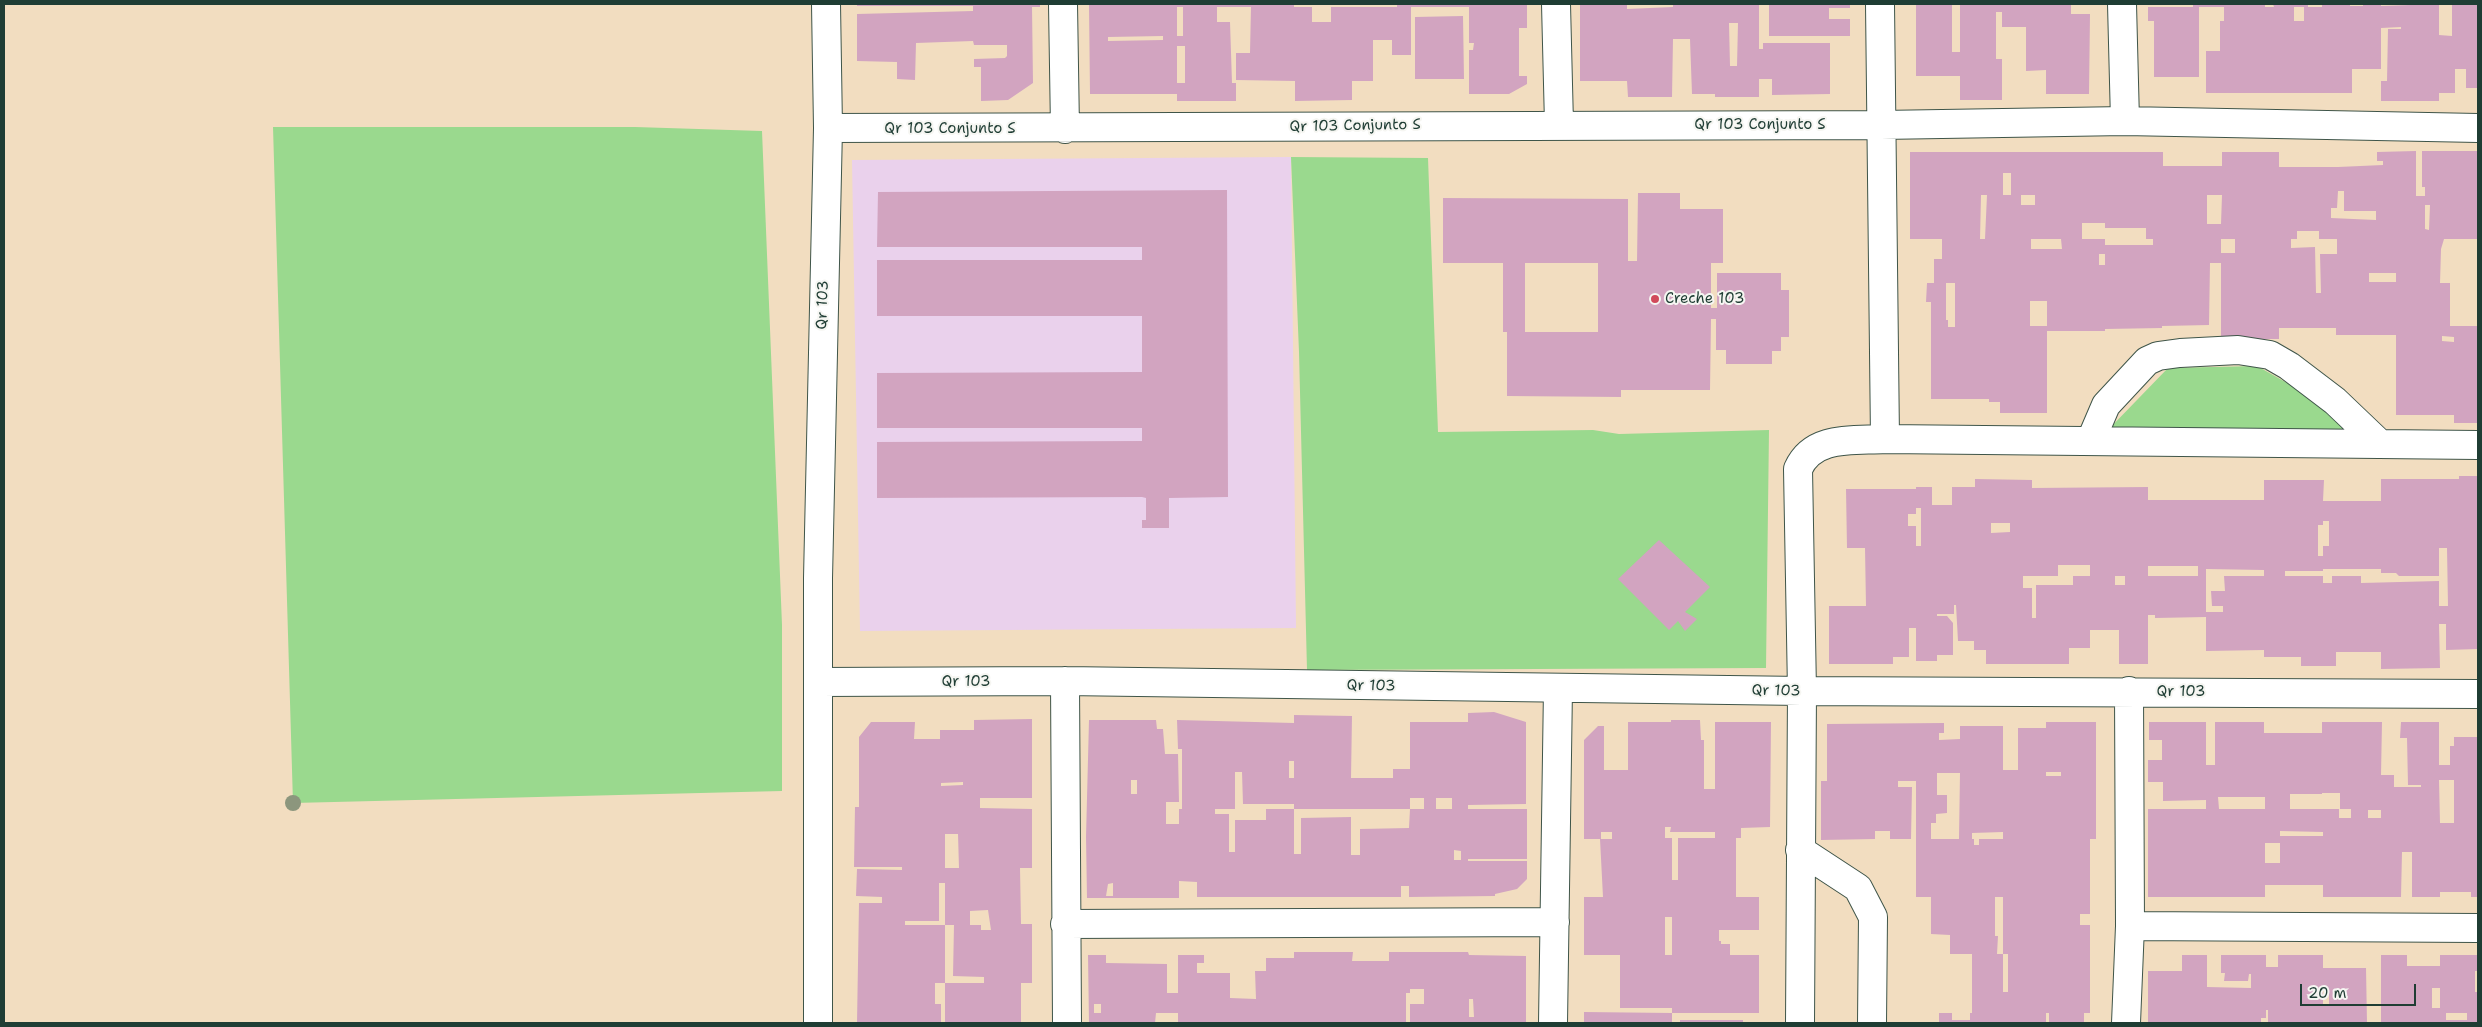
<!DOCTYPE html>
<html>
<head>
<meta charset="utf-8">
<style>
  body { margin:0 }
  #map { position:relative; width:2482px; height:1027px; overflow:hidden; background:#f2ddc0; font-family:"Shantell Sans",sans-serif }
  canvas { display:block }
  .frame { position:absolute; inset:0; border:5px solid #1f3d34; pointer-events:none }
  .scale { position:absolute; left:2300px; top:984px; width:116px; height:22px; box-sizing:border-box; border:2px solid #1f3d34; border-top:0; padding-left:6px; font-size:15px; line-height:18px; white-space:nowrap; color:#1f3d34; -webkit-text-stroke:4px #f6f6f2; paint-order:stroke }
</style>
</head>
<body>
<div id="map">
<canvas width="2482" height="1027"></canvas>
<div class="frame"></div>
<div class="scale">20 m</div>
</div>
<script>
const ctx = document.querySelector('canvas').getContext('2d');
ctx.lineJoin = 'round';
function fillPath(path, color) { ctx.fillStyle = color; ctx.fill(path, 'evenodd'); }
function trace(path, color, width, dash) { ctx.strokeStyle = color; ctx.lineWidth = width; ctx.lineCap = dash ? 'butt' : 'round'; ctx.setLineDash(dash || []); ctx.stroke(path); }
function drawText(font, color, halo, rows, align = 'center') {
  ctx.font = font + ' "Shantell Sans",sans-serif'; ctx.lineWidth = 4; ctx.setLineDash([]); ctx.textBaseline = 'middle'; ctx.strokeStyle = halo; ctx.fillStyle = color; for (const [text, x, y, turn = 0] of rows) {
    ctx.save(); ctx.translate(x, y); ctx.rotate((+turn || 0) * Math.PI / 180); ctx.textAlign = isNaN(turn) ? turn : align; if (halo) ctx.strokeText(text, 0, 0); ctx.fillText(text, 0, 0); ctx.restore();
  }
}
fillPath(new Path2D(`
  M1291,157L1296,628L860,631L852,160Z`), '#ead1ec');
fillPath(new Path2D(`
  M273,127H635L762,131L782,625V791L293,803Z
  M1291,157L1428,158L1438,432L1593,430L1619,434L1769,430L1766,668L1307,670L1299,352Z
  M2257,366L2328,406L2353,436L2105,433L2168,368Z`), '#9ad98e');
fillPath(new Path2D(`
  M857,4H1040V7H1032L1033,83L1008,100L981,101V67H974V59L1005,58L1007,56V45H974L973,41L916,43L915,80L897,79V62L857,61V14L973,11V6H857Z
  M1089,4H1294V7H1312V22H1331V7H1397V4H1527V28H1519V76H1527V84L1509,94H1469V50H1473L1474,43H1469V7H1411V55H1392V40H1373V81H1352V100L1295,101V81L1236,80V53H1250L1251,7H1217V22H1230L1232,83H1236V101H1177V94H1090ZM1177,7H1183V36H1177ZM1163,36V40L1108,41V37ZM1177,46H1185V83H1177Z
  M1580,4H1627V9L1673,7V4H1759V49H1763V43H1830V94L1772,95V79H1759V97H1715V94H1692L1690,39H1673L1672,97H1628L1627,81H1580ZM1729,23H1738L1737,66H1730Z
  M1769,4H1850V8H1829V19H1850V36H1769Z
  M1916,4H1952V52H1960V4H2071V14H2090L2089,94H2046V70L2026,71V27H2002V12H1996V59H2002V100H1960V76H1916Z
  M2193,4H2265V7H2274L2273,4H2308V7H2322V4H2350V6H2363V4H2381V6L2439,4V35L2452,36V4H2478V88H2466V69H2455V93H2439V101H2381V81H2387L2388,29H2401V27L2381,28V69H2352V93H2206V51H2220V21H2224V7H2199V77H2154V21H2148V7H2193ZM2294,7H2304V21H2294Z
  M1463,16L1464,79H1415V17Z
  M2416,151V196H2425V187H2422V151H2478V239H2444L2441,249L2440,283H2450V326H2478V423H2454V415H2396V335H2336V328H2279V339H2221V263H2210L2209,325L2162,326V328L2105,329V331H2047V413H2000V402H1989V399H1931V302H1926L1927,283H1934V259H1942V239H1910V152H2163V166H2222V152H2279V167H2338L2383,165V161H2377V152ZM2003,173H2011V195H2003ZM2338,191H2344V211H2376V220L2331,218V208H2337ZM1981,195H1987L1985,239H1980ZM2021,195H2035V205H2021ZM2207,195H2222L2221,224H2207ZM2425,205H2430L2429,230L2425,229ZM2082,223H2105V228H2146V239H2153V245H2105V239H2082ZM2297,231H2319V239H2337V254H2320L2321,293H2316L2315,247L2291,248V239H2297ZM2031,239H2061L2062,249H2031ZM2221,239H2235V253H2221ZM2099,254H2105V265H2099ZM2369,273H2396V282H2369ZM1946,283H1955V327H1948V320H1946ZM2030,301H2047V326H2030ZM2442,336L2454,337V342L2442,341Z
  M1227,190L1228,497L1169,498V528H1142V520H1146V498L1142,497L877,498V442L1142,441V428H877V373L1142,372V316H877V260H1142V247H877L878,192Z
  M1638,193H1680V209H1723V263H1711V308H1717V273H1781V290H1789V337H1781V351H1772V364H1726V350H1716V319H1711L1710,390H1621V397L1507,396V332H1503V263H1443V198L1628,199V261H1637ZM1525,263H1598V332H1525Z
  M2459,476H2478V649L2446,650V624H2439L2440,668L2381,669V652H2336V666H2301V657H2264V650L2206,651V617L2155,618V615H2148V664H2119V630H2090V648H2069V664H1986V650H1974V641H1958L1956,605H1954V614H1937V616H1947L1953,623V655H1937V661H1916V628H1909V657H1893V664H1829V606H1866L1865,548H1847L1846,489H1916V487H1932V505H1952V487H1975V479L2032,480V488L2148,487V500H2264V480H2324L2323,501H2381V479H2459ZM1916,508H1921V546H1916V526H1908V514H1916ZM2323,521H2329V546H2323V556H2318V525H2323ZM1991,523H2010V532L1991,533ZM2439,548H2447L2448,606H2439V581L2361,583V576H2332V583H2323V576H2285V571H2323V569H2381V573H2396L2399,576H2439ZM2058,565H2090V576H2073V585H2036V618H2032V588H2023V576H2058ZM2148,566H2198V576H2148ZM2206,569L2264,570V576H2224L2225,591H2211L2212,606H2223V612H2206ZM2115,576H2125V585H2115Z
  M1659,540L1710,587L1685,612L1697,619L1685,631L1678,621L1669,630L1618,579Z
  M1494,712L1526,722V804L1468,805V809H1527V859H1468V861H1527V879L1517,889L1495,894V896L1409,897V886H1401V897H1197V882L1179,881V898H1087L1086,837L1089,720H1156L1157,729H1163L1165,754H1178L1179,802H1166V824H1179V809H1182V749H1178L1177,720L1294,723V715L1352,716L1351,778H1393V769H1410V722H1468V713ZM1289,761H1294V778H1289ZM1235,772H1242L1243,804H1294V809H1266V820H1235V852H1229V814H1215V809H1235ZM1131,780H1137V794H1131ZM1410,798H1424V809H1410ZM1436,798H1452V809H1436ZM1294,809H1410L1409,828L1360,829V855H1351V817L1301,818V854H1294ZM1454,850L1461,851V860H1454ZM1113,883V896H1106L1108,884Z
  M1032,719V798H980V808L1032,809V868H1020L1021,924H1032V983H1021V1023H945V983H935V1004H941V1023H857L859,903H882V897L856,896L857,869L902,870V867H854L855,807H859V737L871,722H915L914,739H940V730H974V720ZM963,782V785L941,786V783ZM945,834H958L959,868H945ZM939,883H945V925H905V921H939ZM988,910L991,930H981V925H970V911ZM945,925H954L953,976L984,977V983H945Z
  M1671,720H1700L1701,740H1704V789H1715V722H1771L1770,827L1741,828V838H1736V897H1759V930H1719V941H1721V944H1730V955H1759V1013H1672V1008H1620V955H1584V897H1603L1600,839H1584V740L1598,726H1604V770H1628V722H1671ZM1665,827H1671L1670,832H1715V838H1678V880H1672V838H1665ZM1601,832H1612V839H1601ZM1665,917H1672V955H1665Z
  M2046,722H2096V839H2090V914H2080V925H2090V1013H2084V1023H2049V1013H2046V1023H1939V1013H1952V1020H1970V1013H1972V954H1950V935L1931,934V897H1916V781H1898V787H1912L1911,839H1890V831H1875V839L1821,840V781H1827V724L1944,723V733H1939V740L1960,739V726H2003V770H2018V728H2046ZM2046,772H2061V776H2046ZM1937,773H1960L1959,839H1931V823H1936V814L1947,813V795H1937ZM2003,832V839H1979V845H1974V839H1972V833ZM1995,897H2003V954H2008V992H2003V954H1997L1998,936H1995Z
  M2149,722H2206V765H2215V722H2264V733H2322V722H2382L2381,775H2394V787H2421V785H2408L2407,738H2400L2401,722H2439V765H2450V746H2454V737H2478V897H2471V892H2440V897H2412V852H2402L2401,897H2323V885H2265V897H2148V809H2206V800L2163,801V782H2148V760H2162V740H2149ZM2439,780H2454V823H2440ZM2322,793H2340V809H2351V818H2339V809H2290V794H2322ZM2218,797H2265V809H2219ZM2368,810H2381V818H2368ZM2280,831L2323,832V836H2280ZM2265,843H2280V863H2265Z
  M1294,952H1353L1352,961H1389V952H1468L1469,955L1526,956V1023H1410V1004H1424V989H1410V993H1406V1023H1178V1013H1156L1155,1023H1089L1088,955H1106V963L1167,964V993H1178V955H1204V963H1197V973H1230V998L1256,999L1255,971H1266V958H1294ZM1469,999H1473L1474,1017H1469ZM1094,1004H1101V1013H1094Z
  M2182,955H2207V987L2251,988V974H2249L2248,981H2224L2225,973H2221V955H2266V967H2278V955H2323V968H2366L2367,1023H2268V1010H2266V1018H2261V1023H2148V971H2182ZM2323,991H2329V1006H2323Z
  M2381,955H2407V966H2440V955H2478V971H2475V992H2478V1023H2381ZM2432,988H2440V1008H2432ZM2446,1013H2467V1020H2446Z
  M1584,1012L1672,1013V1023H1584Z
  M1680,1020H1743V1023H1680Z`), '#d2a4c0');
const minor = new Path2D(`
  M1063,4L1065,129
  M1556,4L1559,124
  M1880,4L1885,439
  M2122,4L2125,121L2478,128
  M828,128L1881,125L2125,121
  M2091,440L2106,405L2147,361L2158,356L2180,353L2238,350L2270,355L2289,366L2335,401L2378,442
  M1065,681L1067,1023
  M818,682L1065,681L1802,691L2478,694
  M1800,850L1858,888L1873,917L1872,1023
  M1065,924L1555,922
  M2130,926L2478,928
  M818,1023V578L828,128L826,4
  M1553,1023L1558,688
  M1800,1023L1802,691L1798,469C1813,435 1853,441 1885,439L2478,445
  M2126,1023L2130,926L2129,691`);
trace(minor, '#3f5549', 30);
trace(minor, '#fff', 28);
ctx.fillStyle = '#8c967d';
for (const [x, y] of [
  [293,803]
]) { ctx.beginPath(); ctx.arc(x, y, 8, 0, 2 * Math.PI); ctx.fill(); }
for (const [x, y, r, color] of [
  [1655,299,5,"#d1495b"]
]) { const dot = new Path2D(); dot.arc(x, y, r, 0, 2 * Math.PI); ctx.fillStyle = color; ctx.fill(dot); trace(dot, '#f6f6f2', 2); }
drawText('15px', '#1f3d34', '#f6f6f2', [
  ["Qr 103 Conjunto S",1760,125],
  ["Qr 103 Conjunto S",1355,126,-1],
  ["Qr 103 Conjunto S",950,129],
  ["Qr 103",823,305,-88],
  ["Qr 103",966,682],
  ["Qr 103",1371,686,1],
  ["Qr 103",1776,691,1],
  ["Qr 103",2181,692]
]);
drawText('15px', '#1f3d34', '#f6f6f2', [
  ["Creche 103",1665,299]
], 'left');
</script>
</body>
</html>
